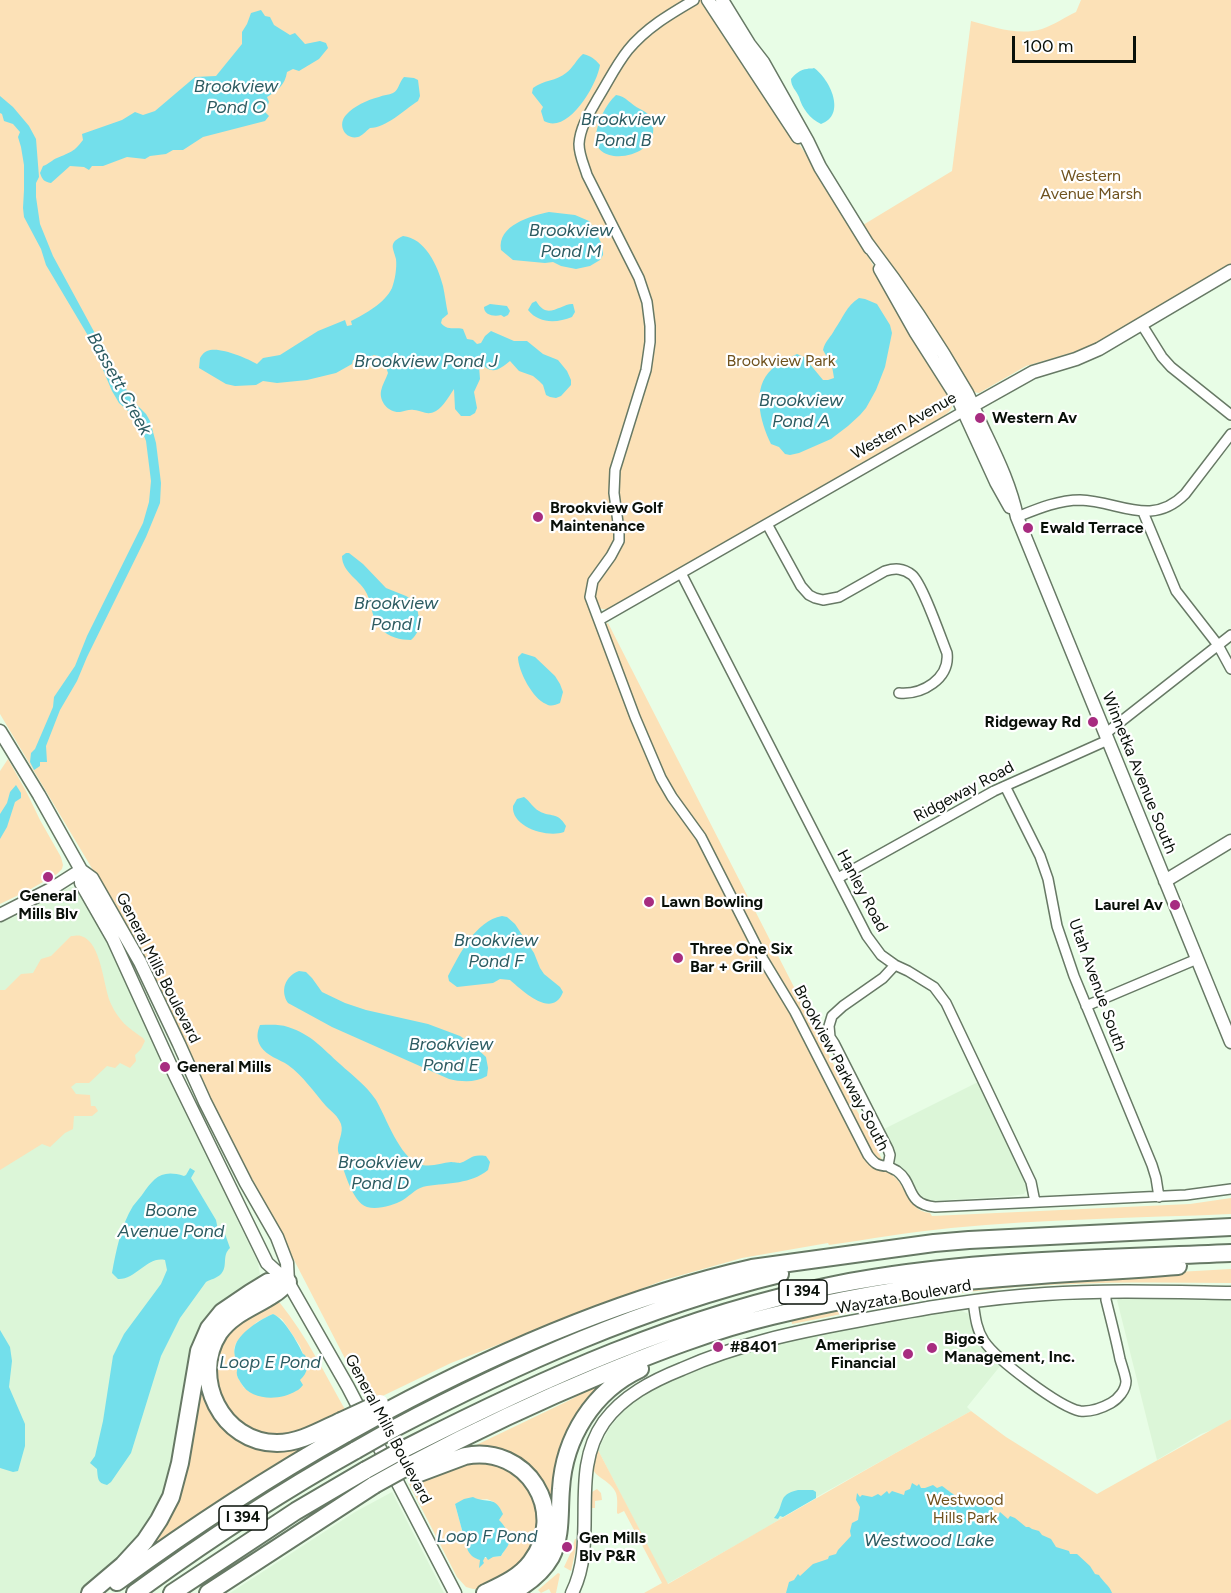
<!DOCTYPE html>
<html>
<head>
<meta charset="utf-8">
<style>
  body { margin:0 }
  #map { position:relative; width:1231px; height:1593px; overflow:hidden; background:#e8fde6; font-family:Figtree,sans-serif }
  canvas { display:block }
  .scale { position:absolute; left:1012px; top:36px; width:124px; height:27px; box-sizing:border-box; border:3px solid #091009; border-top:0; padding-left:8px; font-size:18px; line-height:21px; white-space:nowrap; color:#091009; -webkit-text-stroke:4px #fff; paint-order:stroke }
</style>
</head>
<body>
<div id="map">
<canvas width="1231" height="1593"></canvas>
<div class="scale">100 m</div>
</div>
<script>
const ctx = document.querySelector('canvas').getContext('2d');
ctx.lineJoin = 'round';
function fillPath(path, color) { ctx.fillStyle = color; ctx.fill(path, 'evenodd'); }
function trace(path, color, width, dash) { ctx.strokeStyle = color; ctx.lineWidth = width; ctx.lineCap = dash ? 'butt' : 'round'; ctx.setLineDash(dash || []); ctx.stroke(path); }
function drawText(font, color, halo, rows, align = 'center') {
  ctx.font = font + ' Figtree,sans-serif'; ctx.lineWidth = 4.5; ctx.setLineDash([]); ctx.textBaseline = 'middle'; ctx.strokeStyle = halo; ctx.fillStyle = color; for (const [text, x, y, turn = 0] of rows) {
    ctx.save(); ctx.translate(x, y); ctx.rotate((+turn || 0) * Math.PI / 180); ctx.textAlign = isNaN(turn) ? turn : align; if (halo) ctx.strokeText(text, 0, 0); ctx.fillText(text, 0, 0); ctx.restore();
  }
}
fillPath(new Path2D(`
  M70,887H75L79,890L95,918L120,965L143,1021L191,1125L196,1131L207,1152L240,1226L258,1262L260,1276L174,1474L146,1534L85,1593H0V923L16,916Z
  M978,1082L1027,1185V1189L1024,1194L1011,1196L931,1201L923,1199L905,1171L895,1163L894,1147L884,1129Z
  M1120,1298L1231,1300V1419L1215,1429L1201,1434L1157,1460L1117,1300Z
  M959,1310L969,1314L980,1343L988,1355L1001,1365L967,1407L971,1411L804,1504L761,1531L667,1584L598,1450L610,1427L630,1404L648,1392L689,1373L711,1364L763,1347L787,1341L921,1316Z
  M392,1492L444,1593H230L355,1512Z`), '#dcf6d8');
fillPath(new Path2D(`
  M0,0H702L805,153L856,236L953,402C952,411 948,413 940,418L610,608C605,610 601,610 598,606C584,589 613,564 620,550C626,536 622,524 620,509C619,497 618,485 620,473C626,432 647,395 654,354C661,308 642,272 622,233C610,210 598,187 587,163C577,130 600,103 616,76L610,69L579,123L575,138L576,158L583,178L636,284C655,342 639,377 622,431C618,444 613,457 611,471C609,484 609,498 611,512C612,520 616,530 614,539C613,546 608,553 603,559C578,591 583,593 597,629L608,623L889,1173C908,1183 906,1211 930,1213L932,1216L1190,1204L1231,1198V1214C1138,1218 1044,1219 951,1228C910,1232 870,1239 829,1245L828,1243L742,1258L664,1280L451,1363L368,1403L219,1115L134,939L0,714Z
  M1081,0H1231V266L1110,337L1074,352L1026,366L979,393L973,392L863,225L952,171L971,21C994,27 1018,36 1042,29C1054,25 1065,17 1076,12Z
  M8,759L27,793L40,820L61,857L63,865L62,869L57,874L29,890L0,904V771Z
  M71,936C75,936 78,935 81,936C102,942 103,987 111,1004C119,1021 128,1028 143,1038L145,1041L141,1049L135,1055L136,1061L130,1068L120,1063L115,1068L107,1066L89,1083H76L71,1087L76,1094L90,1095L91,1106H95L98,1111L92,1116H74L73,1129L65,1133L50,1147L42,1144L0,1170V990H5L21,974L33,973L41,959L51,956Z
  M1231,1269V1283C1146,1282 1061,1281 976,1291C914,1298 853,1312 792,1324L791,1319L873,1300L1016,1281Z
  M273,1302L280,1303C306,1335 326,1376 347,1413L290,1438L244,1429L215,1392L217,1352L229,1329ZM273,1314L282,1319L300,1346L303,1354L300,1380L244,1388L237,1376V1367L234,1349L236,1343L257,1322Z
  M201,1359L235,1433L324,1437L218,1502L177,1529L151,1549L139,1552L157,1530Z
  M598,1384L602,1390L591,1402L555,1524L542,1487L470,1448L570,1400Z
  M971,1411L1006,1437L1097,1494L1231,1419V1593H644L662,1583L624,1511L618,1514L617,1513C617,1506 618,1500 616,1493C611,1481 595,1477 593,1469C592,1463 596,1455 598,1450L668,1584C769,1526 869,1467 971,1411Z
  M504,1461L533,1489L539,1530L521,1565L479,1589H473L466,1587L457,1577L409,1484L454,1463ZM487,1499L494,1502L499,1520L509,1543L501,1556L484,1558L480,1567V1559L468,1546L467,1540L461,1536L462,1530L455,1504L477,1500Z
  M597,1489L601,1493L602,1500L595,1501V1508H591L592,1492Z
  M575,1539H576V1548L571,1571L564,1567L571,1552Z
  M558,1573L560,1574L556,1593H551L549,1589L541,1593L538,1590Z`), '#fce1b7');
fillPath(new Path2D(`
  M261,10L265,16L270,17L274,25L290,35L295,33L305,44L320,41L326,43L328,48L319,59L299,71L293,69L287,72C285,85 278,90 267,97L269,102L265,112L269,116L265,121L203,137L183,150H173L166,154L150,156L145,159L127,157L103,166H92L89,170L84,167L70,166L51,183C44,182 42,179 40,173L43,166C49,164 52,160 57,158C71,152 74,152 83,140L82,134L122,120L135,112L143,115L155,111L195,77L216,76L242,44V32L247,24L251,13Z
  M583,54C591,56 595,59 600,65C597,85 568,135 544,121L541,111L543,107L532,93L533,88C543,80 557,81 566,73C573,68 576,60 583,54Z
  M814,68C830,79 847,115 821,124C810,119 802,108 799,97C796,90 791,87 791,79C794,75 801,69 807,69C809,68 812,69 814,68Z
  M404,77L414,78L418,80L420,96L418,101C404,110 386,128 370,128C366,131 362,136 358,137C345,140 337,125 346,115C354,106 367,100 379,97C383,95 389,95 393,93C399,90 399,82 404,77Z
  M616,95C626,96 631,105 640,109C648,113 652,116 653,126C658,160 592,168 596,136C597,122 606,104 616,95Z
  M0,96L13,107L29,126L36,139L39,177L36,183V197L40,224L53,256L117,374L134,402L146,414L150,421L156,443L161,483L160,503L146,537L87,657L77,681L60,710L46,746L47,762H40V766L34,770L30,762L31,753L35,749L53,707L54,697L75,666L87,636L143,523L149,502L151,481L146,441L141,428L135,417L119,403L112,391L90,339L46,265L41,249L24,217L23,208L24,190V165L21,147L18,137L20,132L13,124L4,121L2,114L0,113Z
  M549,212L575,215L589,221L596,232L603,247V255L600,260L590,266L576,269L561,266L553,262L545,263L513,260L501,250C497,225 531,216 549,212Z
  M403,236C425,238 438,266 443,286C445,295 446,305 448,314L442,319L441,323C447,331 455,327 463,329L467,339L473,340L477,344L481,343L485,336L491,331L514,341H527L543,354L558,360L567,371L571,380V385L561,396L556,398L550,397L546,395L543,385L539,381L533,376L519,371L510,361C501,368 494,375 484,366H479L480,379L474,392L477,408L475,413L470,416H461L455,409L454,389C449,396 444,406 436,411C427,416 423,411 414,410C409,409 406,411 400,412C389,413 379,402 381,391C382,385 386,379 388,373L384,361L378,356L374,355L363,360H353L352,364L336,373L307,380L277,383L263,381L256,385L235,386L226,384L199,368L200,358C202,355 203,353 207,351C219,346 246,358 257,364L263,358L280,355L318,331L345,320L347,326L352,325L351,321C365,314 385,303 392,288C395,280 397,268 396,259C393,247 388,243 403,236Z
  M859,298L865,299L877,304L890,325L892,333L885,367L876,390L866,408L860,415L848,426L831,439L799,453L790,455L785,454L779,447L771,444C760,421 751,388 772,369C779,363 789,358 797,354L804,357L823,380H828L834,378L832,366L823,350C825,341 831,337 835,329C843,318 846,306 859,298Z
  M536,301C538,304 540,307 543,309C552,315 564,303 573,304L575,312L572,317C557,323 539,324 528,310L532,303Z
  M490,304L507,306L510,311L508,315L504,317L501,315C494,317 484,315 484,307Z
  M346,553H349L363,564L386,588L406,596L416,602C418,616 424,629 411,640C401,640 388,637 381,629C372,621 372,605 367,594C361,580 342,573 342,556Z
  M522,653L535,657L555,676L560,684L563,692L560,703C555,705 551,707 546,704C533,699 518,671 518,657Z
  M16,785L21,793V798L15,802L7,827L0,839V814L7,803L10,792Z
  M524,797C530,801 533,808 539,811C551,818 557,811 566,826L564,832C547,838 511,827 513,806L517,799Z
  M502,916L507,917L515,924L534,953L540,968L544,974L560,987L563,992C552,1020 522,990 510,980L500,979L493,983L457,987L449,981L448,976C460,954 475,921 502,916Z
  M299,971L306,972L312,978L322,992L345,1003L366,1010L428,1024L460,1036L473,1045L486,1057L488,1068L487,1076C475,1083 462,1082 449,1079L332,1027L288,1003C280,991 285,976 299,971Z
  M260,1025C269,1025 279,1024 288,1027C311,1034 323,1049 340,1064C353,1076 366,1085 376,1100C386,1117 400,1158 419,1164C430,1168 441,1163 451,1162C452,1162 460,1163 460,1163C473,1159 469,1154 486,1156L490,1162L488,1170C471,1184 448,1183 427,1186C417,1187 411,1195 403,1200C394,1205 378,1210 367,1207C352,1203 342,1165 338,1151C337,1142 344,1133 341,1124C338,1116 332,1112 326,1106C314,1092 303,1076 288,1065C279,1059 267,1056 261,1047C256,1039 257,1032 260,1025Z
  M190,1168L195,1171L191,1178L216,1220L218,1230L225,1234L230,1248C221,1256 229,1267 220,1275C215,1279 211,1279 206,1282L180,1318L161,1356L131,1453L111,1482L107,1485C97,1483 98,1478 97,1469L90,1463L95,1456L103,1421L113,1356L124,1334L161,1284L167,1270L165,1260C147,1256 136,1280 118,1279L112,1273C116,1251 121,1225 133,1206C136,1202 139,1199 142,1195C154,1178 161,1169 184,1176L186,1175Z
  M273,1314C284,1318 298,1343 303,1354L305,1355C309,1364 308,1373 300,1380L303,1385C301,1387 299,1390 296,1391C280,1401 251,1401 241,1383C240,1381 237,1377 237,1375C236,1372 238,1369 237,1365C236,1359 233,1353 235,1347C238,1333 261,1319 273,1314Z
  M0,1330L10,1347L12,1361L9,1387L25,1424V1446L18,1471L13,1472L0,1468Z
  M912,1483L917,1486L919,1484L921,1488H925L933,1485L937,1488L942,1486C948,1490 953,1495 961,1498C967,1500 970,1500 975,1505L988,1504L993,1508V1514L998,1516L1000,1512L1008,1519L1010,1516L1015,1518L1026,1527H1029L1032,1529L1039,1531L1042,1535L1051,1539L1056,1547L1069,1551L1070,1554H1077L1090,1566L1095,1574L1099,1575C1102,1581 1110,1586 1112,1593H786L789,1582L794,1580L798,1574L800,1576L813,1564L828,1559L829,1556L836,1554L838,1550L851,1536L850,1531L852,1523L858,1520L860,1507L856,1500L857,1493L860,1497L862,1495L872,1497L878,1494L881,1496L887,1491L889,1494L892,1491L904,1495L905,1491L910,1489Z
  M798,1490H813L816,1492V1498L783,1517L780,1516L778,1519L774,1518C786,1504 776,1495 798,1490Z
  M473,1497C487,1504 495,1495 503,1514L499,1520C504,1525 511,1535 509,1543C508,1547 503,1552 501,1556L493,1557L488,1560L486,1557H485L483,1561L484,1563L479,1568L480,1560C474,1558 469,1555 467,1548L468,1546L467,1540L463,1541L461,1536L462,1530L455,1504L464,1499Z`), '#73dfeb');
const minor = new Path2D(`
  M694,0C670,14 646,28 628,50C616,65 608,82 598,98C590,112 580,127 579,144C579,155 584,165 587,175L639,278L647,302L650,326V342L646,370L615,470L614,493L619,530V541L611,556L593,581L590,597L635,717L661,778L672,797L701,837L763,959L795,1012L868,1155C874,1163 877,1166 888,1166
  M1142,325L1162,357L1171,367L1231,415
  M1143,512L1176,591L1218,645L1231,669
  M1017,517C1037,509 1058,500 1080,500C1119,501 1151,528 1185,494L1231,434
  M767,524L801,586L809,595L815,598L823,600L839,597L885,571C895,568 903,568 912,575C922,583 941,638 947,653C950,679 922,695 899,693
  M681,573L867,936L881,955L895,965L908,971L934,987L946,1003L1031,1182L1035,1202
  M599,620L964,411
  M1105,734L1231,635
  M1005,786L1040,856L1048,879L1057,926L1074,976L1152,1165L1156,1178L1159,1197
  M838,878L994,791L1108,740
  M895,965L883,978L843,1006L832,1016L829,1026L830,1037L834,1043L888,1149L890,1155L888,1166C888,1167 896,1170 897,1171C915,1184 905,1204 935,1207L1186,1195L1231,1189
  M1086,1006L1197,959
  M973,1301C975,1315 976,1329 984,1341C996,1359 1059,1407 1080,1411C1091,1412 1102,1408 1111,1403C1118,1399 1126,1390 1126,1381C1125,1374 1122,1366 1120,1359C1116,1339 1111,1320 1106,1300V1292`);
const tertiary = new Path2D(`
  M708,0L798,137
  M722,0L749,44L763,62L808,142L820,167L870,248
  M867,243C904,291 937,341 967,393C974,407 979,421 986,435C999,462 1011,488 1017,517L1231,1042
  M880,269L916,333L958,399L996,482L1010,507
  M967,409L1033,372L1076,359L1099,349L1231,271
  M0,731L39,795L81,870L92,878L140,962L179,1044L205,1102L246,1183L277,1237L287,1263L288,1282
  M81,870V883L113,939L175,1075L267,1263L288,1282L348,1387L455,1593
  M1165,881L1231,841
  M0,915L51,889L81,870
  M572,1593C599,1539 568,1473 604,1422C623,1396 652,1381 682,1369C738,1344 796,1332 856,1321C919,1309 981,1298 1045,1294C1107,1290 1169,1292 1231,1293`);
const motorway = new Path2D(`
  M288,1282C284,1286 279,1291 274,1294C255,1307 233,1313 219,1333C190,1378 222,1443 277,1443C300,1443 321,1430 341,1421
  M385,1412C501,1350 623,1297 752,1268L934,1243L969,1240L1231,1227
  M393,1429C516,1364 645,1307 780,1274
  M404,1449C541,1379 682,1315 834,1285C965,1259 1099,1259 1231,1253
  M412,1464C473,1432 536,1402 601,1375C657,1352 713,1330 772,1316C834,1301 897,1289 960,1282C1032,1274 1105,1272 1178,1266
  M417,1474L465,1456C527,1444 569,1512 531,1562C520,1577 502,1585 485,1593
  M117,1582C191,1528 267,1478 347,1433
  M90,1593L123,1565L145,1541L159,1520L171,1497L180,1463L199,1351L209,1328L222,1312L250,1293L268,1282H288
  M135,1593C206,1541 279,1493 356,1450
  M172,1593L296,1511L366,1470
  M208,1593L374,1485
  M511,1593C527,1584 542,1573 551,1557C562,1536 559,1511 561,1489C564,1438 593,1391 640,1369`);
trace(minor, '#677965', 12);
trace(tertiary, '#677965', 15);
trace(motorway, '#677965', 20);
trace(minor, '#fff', 9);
trace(tertiary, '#fff', 12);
trace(motorway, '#fff', 16);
const motorwayBridge = new Path2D(`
  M341,1421L380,1403
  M347,1433L385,1412
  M356,1450L393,1429
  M366,1470L404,1449
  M374,1485L412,1464`);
trace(motorwayBridge, '#677965', 20, []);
trace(motorwayBridge, '#fff', 16);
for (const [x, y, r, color] of [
  [980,418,6,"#a72c80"],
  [538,517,6,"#a72c80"],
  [1028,528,6,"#a72c80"],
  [1093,722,6,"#a72c80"],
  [48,877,6,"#a72c80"],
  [649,902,6,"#a72c80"],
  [1175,905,6,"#a72c80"],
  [678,958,6,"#a72c80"],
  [165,1067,6,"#a72c80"],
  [718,1347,6,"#a72c80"],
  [932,1348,6,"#a72c80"],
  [908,1354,6,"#a72c80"],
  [567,1547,6,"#a72c80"]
]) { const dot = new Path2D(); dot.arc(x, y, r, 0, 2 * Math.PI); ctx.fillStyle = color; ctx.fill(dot); trace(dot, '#fff', 2); }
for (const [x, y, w] of [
  [803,1292,48],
  [243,1518,48]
]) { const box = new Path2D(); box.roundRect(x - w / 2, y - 12, w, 24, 4.5); ctx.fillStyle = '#fff'; ctx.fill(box); trace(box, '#091009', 1.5); }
drawText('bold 15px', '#091009', null, [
  ["I 394",803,1292],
  ["I 394",243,1518]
]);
drawText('16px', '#6f521e', '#fff', [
  ["Western",1091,176],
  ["Avenue Marsh",1091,194],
  ["Brookview Park",781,361],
  ["Westwood",965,1500],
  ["Hills Park",965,1518]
]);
drawText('bold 16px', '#091009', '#fff', [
  ["Western Av",992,418],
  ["Brookview Golf",550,508],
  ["Maintenance",550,526],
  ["Ewald Terrace",1040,528],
  ["Ridgeway Rd",1081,722,"right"],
  ["General",48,896,"center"],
  ["Mills Blv",48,914,"center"],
  ["Lawn Bowling",661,902],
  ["Laurel Av",1163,905,"right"],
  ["Three One Six",690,949],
  ["Bar + Grill",690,967],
  ["General Mills",177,1067],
  ["Bigos",944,1339],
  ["Management, Inc.",944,1357],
  ["Ameriprise",896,1345,"right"],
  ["Financial",896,1363,"right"],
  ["#8401",730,1347],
  ["Gen Mills",579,1538],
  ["Blv P&R",579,1556]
], 'left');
drawText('16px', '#091009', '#fff', [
  ["Western Avenue",904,426,-30],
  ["Winnetka Avenue South",1139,773,68],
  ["Ridgeway Road",964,792,-28],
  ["Hanley Road",862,891,62],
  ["General Mills Boulevard",158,968,63],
  ["Utah Avenue South",1097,985,70],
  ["Brookview Parkway South",841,1068,62],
  ["Wayzata Boulevard",904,1297,-10],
  ["General Mills Boulevard",388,1429,62]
]);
drawText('italic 18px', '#2d5c62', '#fff', [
  ["Brookview",236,87],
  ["Pond O",236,108],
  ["Brookview",623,120],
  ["Pond B",623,141],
  ["Brookview",571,231],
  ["Pond M",571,252],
  ["Brookview Pond J",426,362],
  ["Bassett Creek",119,384,61],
  ["Brookview",801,401],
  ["Pond A",801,422],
  ["Brookview",396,604],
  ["Pond I",396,625],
  ["Brookview",496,941],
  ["Pond F",496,962],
  ["Brookview",451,1045],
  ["Pond E",451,1066],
  ["Brookview",380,1163],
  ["Pond D",380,1184],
  ["Boone",171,1211],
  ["Avenue Pond",171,1232],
  ["Loop E Pond",270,1363],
  ["Loop F Pond",487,1537],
  ["Westwood Lake",929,1541]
]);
</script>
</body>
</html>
